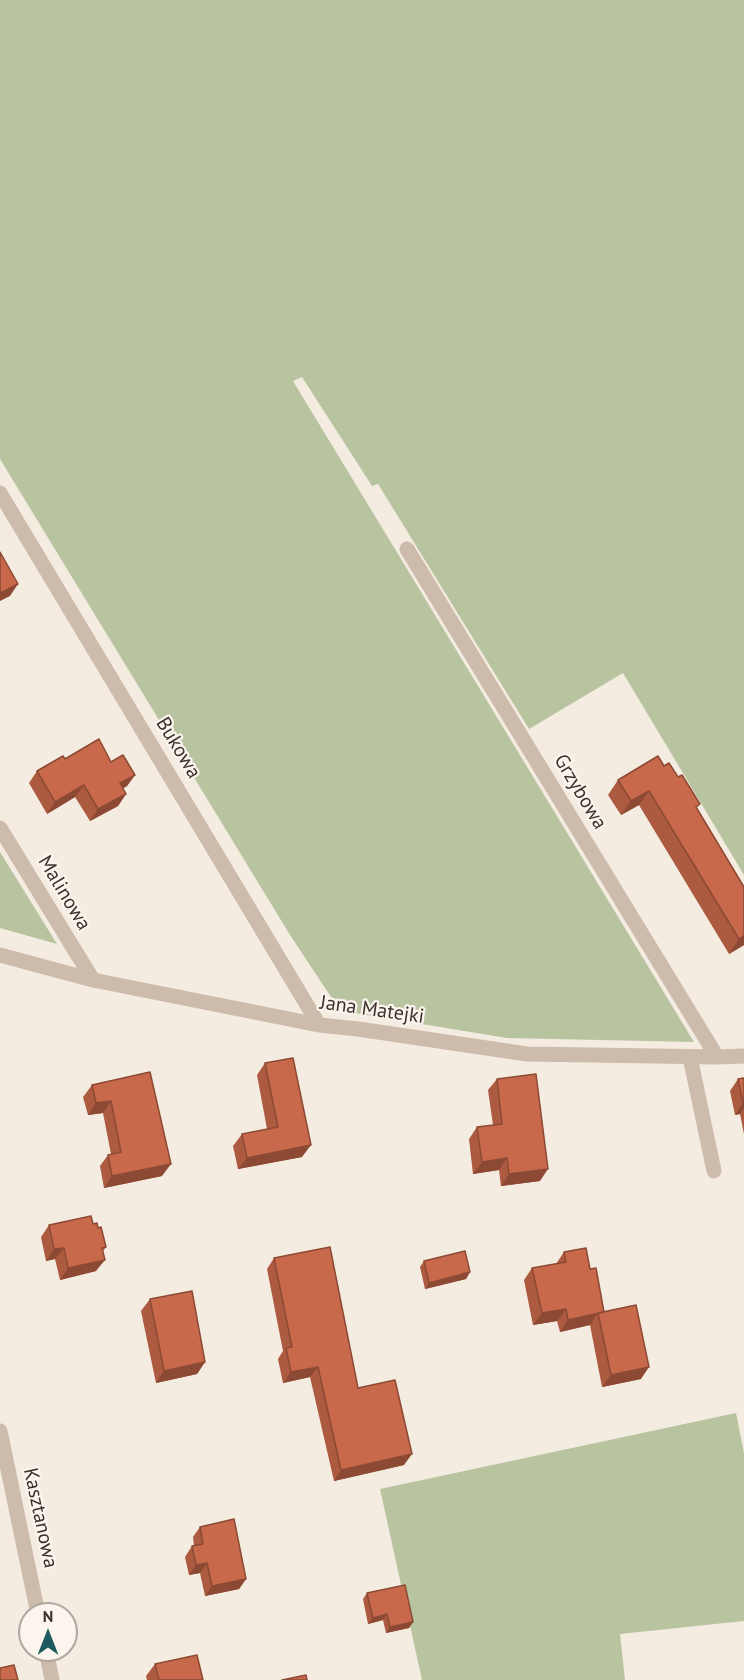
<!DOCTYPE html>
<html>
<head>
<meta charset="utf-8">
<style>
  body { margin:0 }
  #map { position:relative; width:744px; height:1680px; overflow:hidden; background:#f4ebe1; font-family:"PT Sans",sans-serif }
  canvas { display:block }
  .north { position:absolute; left:18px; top:1602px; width:60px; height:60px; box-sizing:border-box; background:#fbf5ee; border:2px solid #aea6a0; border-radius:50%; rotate:0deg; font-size:16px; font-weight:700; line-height:24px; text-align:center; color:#3b302b }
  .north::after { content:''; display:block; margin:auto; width:21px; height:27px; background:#1f5a5e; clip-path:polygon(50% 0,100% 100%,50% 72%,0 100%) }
</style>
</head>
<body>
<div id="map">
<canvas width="744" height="1680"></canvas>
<div class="north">N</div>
</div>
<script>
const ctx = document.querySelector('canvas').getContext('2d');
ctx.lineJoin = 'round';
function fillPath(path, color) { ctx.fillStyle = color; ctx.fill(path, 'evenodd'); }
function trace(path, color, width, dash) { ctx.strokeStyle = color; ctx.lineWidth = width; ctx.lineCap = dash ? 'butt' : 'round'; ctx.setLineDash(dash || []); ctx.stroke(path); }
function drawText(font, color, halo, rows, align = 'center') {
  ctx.font = font + ' "PT Sans",sans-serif'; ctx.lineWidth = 4.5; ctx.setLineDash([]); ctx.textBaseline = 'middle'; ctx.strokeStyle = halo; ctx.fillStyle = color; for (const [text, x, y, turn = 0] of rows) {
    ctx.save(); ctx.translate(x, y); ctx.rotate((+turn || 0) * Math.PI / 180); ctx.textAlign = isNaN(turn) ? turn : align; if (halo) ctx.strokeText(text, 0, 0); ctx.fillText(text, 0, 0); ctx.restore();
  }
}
fillPath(new Path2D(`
  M0,0H744V875L623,673L529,729L378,484L372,486L302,377L293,381L694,1042L507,1038L355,1013L331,997L290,935L0,459Z
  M0,852L57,944L0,928Z
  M736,1413L744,1453V1621L620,1634L625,1680H422L380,1489Z`), '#b8c4a0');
trace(new Path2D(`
  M0,493L319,1025
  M407,549L717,1057
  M0,828L93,980
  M0,955L93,980L319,1025L358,1029L527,1054L717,1057L744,1056
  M690,1057L714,1171
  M0,1431L38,1614
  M46,1650L52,1680`), '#cdbbac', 15);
fillPath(new Path2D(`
  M65,759L111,762L135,775L127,786L123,788L126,794L118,806L90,821L75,797L47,814L29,783L37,771Z
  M664,766L697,809L744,887V945L729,954L639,805L621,815L608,795L618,780Z
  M265,1063L302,1157L238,1169L233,1146L242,1134L267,1129L257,1075Z
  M150,1072L162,1176L104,1188L100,1166L108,1155L111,1154L103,1113L88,1115L83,1097L92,1085Z
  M744,1078V1134L740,1114L735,1115L730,1091L738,1079Z
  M497,1079L540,1181L501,1186L499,1170L473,1174L469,1139L477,1127L493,1125L488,1090Z
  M93,1224L98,1228L106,1247L103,1251L96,1271L60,1280L55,1259L46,1261L41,1237L49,1225Z
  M564,1252L590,1269L604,1312L641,1379L602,1387L590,1325L560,1332L557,1321L533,1325L524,1280L532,1268L556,1264Z
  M274,1258L358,1388L404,1465L334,1481L310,1377L283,1383L278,1359L283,1351L267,1269Z
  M424,1261L470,1272L466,1279L425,1289L420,1267Z
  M150,1299L205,1362L197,1374L156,1383L141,1311Z
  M200,1527L246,1579L239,1589L205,1596L200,1573L189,1575L185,1557L192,1546H194L193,1537Z
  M367,1593L413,1622L409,1628L386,1633L383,1620L368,1624L363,1599Z
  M155,1664L203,1680H147L146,1676Z`), '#ac5a40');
fillPath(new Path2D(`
  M18,584L10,596L0,601V593Z
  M135,775L127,786L112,795L120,783Z
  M84,785L75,797L47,814L55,802Z
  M649,791L639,805L621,815L631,801Z
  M126,794L118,806L90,821L98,809Z
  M744,936V945L729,954L739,939Z
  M111,1101L103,1113L88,1115L96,1103Z
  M743,1103H744V1108L740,1114L735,1115Z
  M311,1145L302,1157L238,1169L247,1158Z
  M507,1158L499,1170L473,1174L482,1162Z
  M171,1164L162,1176L104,1188L112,1176Z
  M548,1169L540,1181L501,1186L509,1174Z
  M64,1248L55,1259L46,1261L54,1249Z
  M105,1260L96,1271L60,1280L68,1268Z
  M470,1272L466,1279L425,1289L429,1283Z
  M566,1309L557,1321L533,1325L542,1313Z
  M598,1313L590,1325L560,1332L568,1320Z
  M205,1362L197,1374L156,1383L164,1371Z
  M318,1367L310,1377L283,1383L291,1372Z
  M649,1367L641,1379L602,1387L611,1375Z
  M412,1454L404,1465L334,1481L341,1470Z
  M207,1563L200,1573L189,1575L196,1565Z
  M246,1579L239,1589L205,1596L212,1586Z
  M387,1614L383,1620L368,1624L373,1618Z
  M413,1622L409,1628L386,1633L390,1627Z`), '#8c4a34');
const building = new Path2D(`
  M0,552L18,584L0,593Z
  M99,739L111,762L123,755L135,775L120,783L126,794L98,809L84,785L55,802L37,771L63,756L65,759Z
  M658,756L664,766L669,763L678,777L682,775L700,804L696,807L744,887V936L739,939L649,791L631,801L618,780Z
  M293,1058L311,1145L247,1158L242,1134L278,1127L265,1063Z
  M150,1072L171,1164L112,1176L108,1155L121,1152L111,1101L96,1103L92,1085Z
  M536,1074L548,1169L509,1174L507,1158L482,1162L477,1127L502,1124L497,1079Z
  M744,1078V1103H743L738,1079Z
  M91,1216L93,1224L97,1223L98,1228L101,1227L106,1247L102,1248L105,1260L68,1268L64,1248L54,1249L49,1225Z
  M330,1247L358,1388L395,1380L412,1454L341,1470L318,1367L291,1372L286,1348L292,1347L274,1258Z
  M586,1248L590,1269L596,1268L604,1312L568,1320L566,1309L542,1313L532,1268L566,1262L564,1252Z
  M465,1251L470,1272L429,1283L424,1261Z
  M192,1291L205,1362L164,1371L150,1299Z
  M636,1305L649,1367L611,1375L598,1313Z
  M234,1519L246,1579L212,1586L207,1563L196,1565L192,1546L203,1544L200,1527Z
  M405,1585L413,1622L390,1627L387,1614L373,1618L367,1593Z
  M197,1655L203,1680H159L155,1664Z
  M14,1665L18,1680H0V1668Z
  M306,1675L307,1680H282Z`);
fillPath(building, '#c8694b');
trace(building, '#8c4a34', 1.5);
drawText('20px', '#3b302b', '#fbf5ee', [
  ["Bukowa",178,748,59],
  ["Grzybowa",580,792,59],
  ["Malinowa",64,893,59],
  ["Jana Matejki",372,1010,8],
  ["Kasztanowa",40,1518,78]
]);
</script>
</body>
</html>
